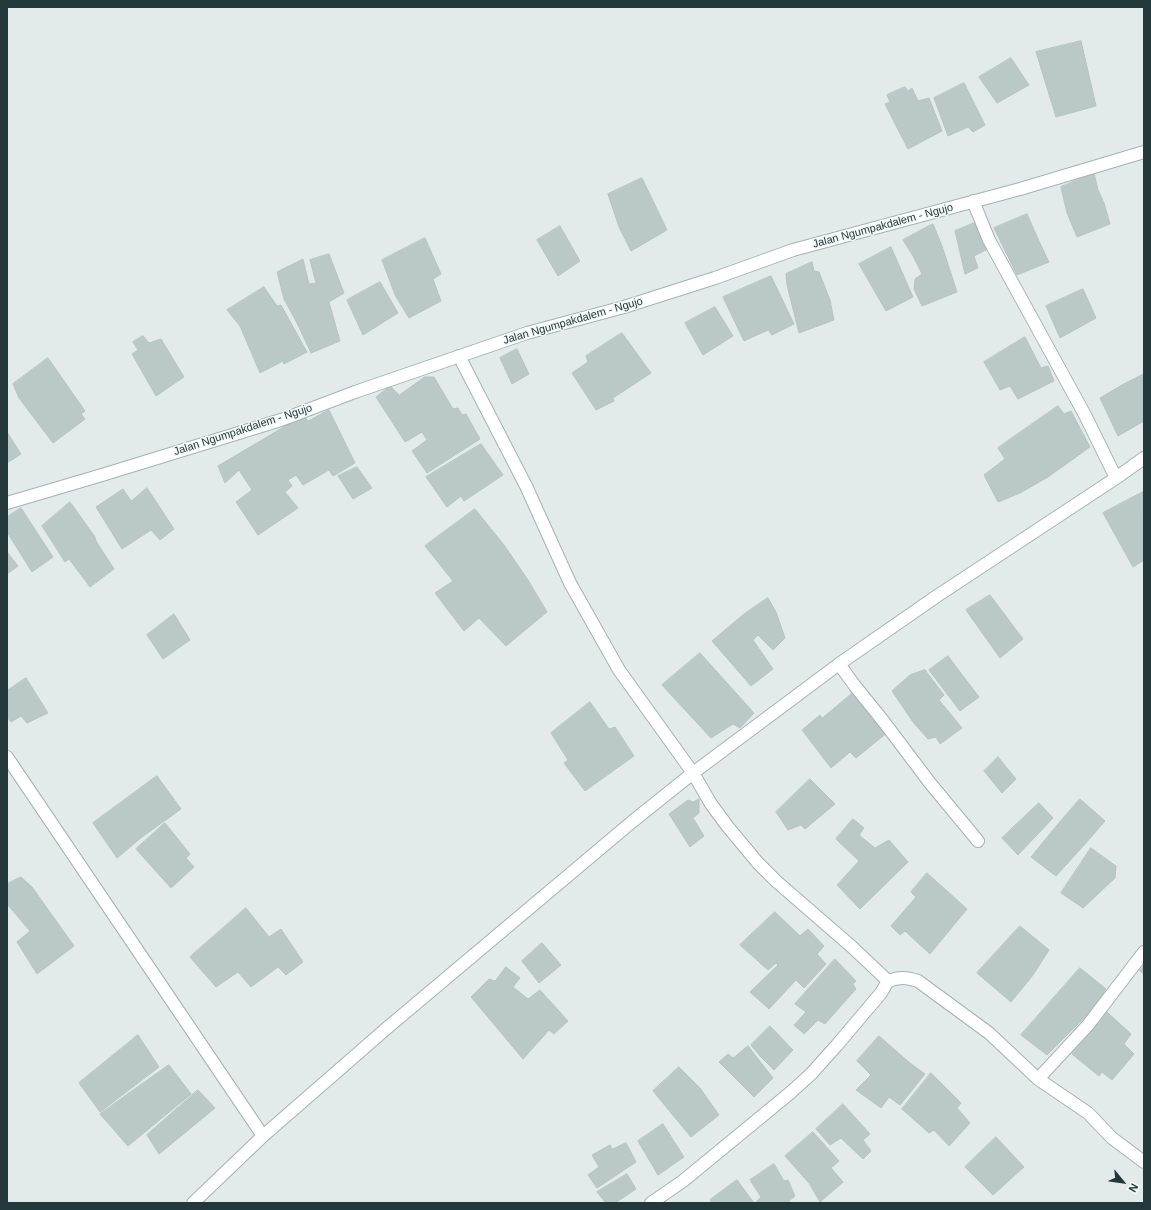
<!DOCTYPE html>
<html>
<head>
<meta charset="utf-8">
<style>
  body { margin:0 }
  #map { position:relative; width:1151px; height:1210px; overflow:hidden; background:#e2ebea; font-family:Arial,sans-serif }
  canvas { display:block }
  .frame { position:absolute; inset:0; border:8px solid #23383a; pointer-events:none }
  .north { position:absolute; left:1103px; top:1162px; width:40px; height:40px; -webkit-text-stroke:3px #f2f8f7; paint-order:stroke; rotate:119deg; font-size:11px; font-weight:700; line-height:16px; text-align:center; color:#23383a }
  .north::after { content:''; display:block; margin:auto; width:14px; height:18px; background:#23383a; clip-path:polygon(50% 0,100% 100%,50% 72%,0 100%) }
</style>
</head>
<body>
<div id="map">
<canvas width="1151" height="1210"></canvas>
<div class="frame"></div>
<div class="north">N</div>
</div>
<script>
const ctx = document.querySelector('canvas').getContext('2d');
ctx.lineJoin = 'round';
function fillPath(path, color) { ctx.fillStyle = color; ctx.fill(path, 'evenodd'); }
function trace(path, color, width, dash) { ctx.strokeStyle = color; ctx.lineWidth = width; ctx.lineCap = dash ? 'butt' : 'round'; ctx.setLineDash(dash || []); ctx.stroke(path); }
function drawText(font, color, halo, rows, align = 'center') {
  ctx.font = font + ' Arial,sans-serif'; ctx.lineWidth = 3; ctx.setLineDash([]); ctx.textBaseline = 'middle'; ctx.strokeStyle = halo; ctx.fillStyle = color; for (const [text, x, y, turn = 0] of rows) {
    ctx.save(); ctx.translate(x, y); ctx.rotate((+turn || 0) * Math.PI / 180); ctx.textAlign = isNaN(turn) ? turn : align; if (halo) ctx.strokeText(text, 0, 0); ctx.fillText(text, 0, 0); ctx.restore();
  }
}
const building = new Path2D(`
  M1081,41L1096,106L1056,117L1036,52Z
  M1011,58L1029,85L997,103L979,77Z
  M964,83L985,125L973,132L968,127L948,136L934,98Z
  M905,87L908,91L912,88L918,101L929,98L942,131L908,149L885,104L890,102L887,95Z
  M1094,173L1098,190L1104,203L1110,224L1077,237L1067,213L1061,187Z
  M642,178L667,230L631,251L619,227L608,194Z
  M1027,214L1039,241L1049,262L1017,275L994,228Z
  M977,222L986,250L974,256L978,268L965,274L955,231Z
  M933,224L942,246L957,292L922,306L914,289L915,279L922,274L913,256L903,240Z
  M560,226L580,261L558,276L537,240Z
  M425,238L441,274L433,279L441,301L409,318L395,295L382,260Z
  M891,247L913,297L886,311L859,264Z
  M329,254L344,293L329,302L340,341L311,353L298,325L284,299L277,272L303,259L309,284L316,283L310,260Z
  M812,262L814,271L819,272L830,300L834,320L799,333L787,285L786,274Z
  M771,276L794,324L772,335L768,330L744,341L723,297Z
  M380,282L398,313L363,335L347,300Z
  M264,287L277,306L281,305L307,352L284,364L283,361L260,373L240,326L227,310Z
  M1083,289L1096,318L1060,338L1046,306Z
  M715,307L733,336L703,355L685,323Z
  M622,333L651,373L613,398L614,401L596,410L572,373L588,362L586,356Z
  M143,336L149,343L161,339L184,377L156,396L132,354L138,350L133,342Z
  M1025,337L1041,368L1048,366L1054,381L1018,399L1010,386L1000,390L984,362Z
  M517,349L529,374L512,384L500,358Z
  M48,358L85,411L81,414L85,419L53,443L19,398L13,384Z
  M1144,374V421L1118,436L1100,398L1122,385Z
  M425,377H434L453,409L458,408L462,415L466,414L480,439L427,473L412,451L427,440L422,432L405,442L376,397L390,386L399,395Z
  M1058,406L1064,414L1071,411L1090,447L1048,477L1020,493L998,502L984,475L1005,459L998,448Z
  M329,410L355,463L333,476L329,470L303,485L296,475L288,480L292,486L285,492L298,508L258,535L236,502L252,490L239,470L225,483L218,466L304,415L308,421Z
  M7,432L21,454L7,463Z
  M481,444L503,475L464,501L461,496L447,507L426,477Z
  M357,467L372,488L353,499L338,476Z
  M147,488L174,529L160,540L151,530L122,549L96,507L123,489L131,501Z
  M1143,492L1144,560L1133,567L1103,513Z
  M70,502L95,537L96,541L114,569L90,587L69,559L65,562L42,526Z
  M21,508L53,557L32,572L7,532V517Z
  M475,509L504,545L528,580L547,612L506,646L479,618L464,631L435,593L453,581L425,546Z
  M7,552L18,566L7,574Z
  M990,595L1023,639L1000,658L966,610Z
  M768,598L776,612L785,638L773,650L758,635L753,640L773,669L751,686L712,641L744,614Z
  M174,614L190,640L163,659L147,635Z
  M700,653L754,713L740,728L733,724L711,738L662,685Z
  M948,656L979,697L960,711L929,670Z
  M925,670L944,695L939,700L962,728L940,744L936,737L928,739L913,722L892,691L910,675Z
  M26,678L48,713L27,723L21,716L11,722L7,717V691Z
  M854,692L888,732L856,758L850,752L831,768L802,730L820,715L822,718Z
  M590,702L609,729L615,727L634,756L585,791L564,763L568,760L551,733Z
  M998,757L1016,779L1002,793L984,771Z
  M157,776L181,809L142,837L117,858L93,823Z
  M810,779L835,804L805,829L801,825L788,830L776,812Z
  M699,799V813L693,818L704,836L690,847L669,814L688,800L693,802Z
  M1080,799L1105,821L1085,844L1056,876L1031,857L1058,824Z
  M1039,803L1053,818L1018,855L1002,838Z
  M853,819L864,828L859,835L875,848L889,840L908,862L860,909L837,885L859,861L836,839Z
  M165,823L190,854L186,858L194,867L171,888L136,849Z
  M1091,848L1116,866L1115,878L1083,908L1061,893Z
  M927,873L967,909L930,954L905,931L900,935L891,926L916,897L911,892Z
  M21,877L32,887L74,946L37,974L17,942L30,931L7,904V884Z
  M246,908L269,937L281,929L303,962L286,975L278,967L251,987L238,972L216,987L190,957Z
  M775,912L800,936L808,929L824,946L817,954L826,964L804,988L796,980L769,1009L750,992L778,965L776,963L768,970L740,945Z
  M1020,926L1049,950L1033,975L1011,1002L977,973Z
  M542,943L561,965L539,983L522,961Z
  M835,959L856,981L853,984L856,989L825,1024L818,1020L804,1034L794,1025L806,1012L795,1004Z
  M1144,965V974L1140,971Z
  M506,967L520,978L513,987L528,999L540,990L568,1021L554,1034L549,1030L523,1059L471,997L489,979L495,981Z
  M1080,968L1106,989L1090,1012L1047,1055L1021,1035Z
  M1107,1012L1131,1034L1124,1044L1134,1054L1112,1080L1102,1072L1099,1076L1072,1054Z
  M770,1026L793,1050L774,1070L760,1056L751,1045Z
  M138,1035L159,1067L100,1112L79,1083Z
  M879,1036L910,1063L925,1074L900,1105L889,1097L881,1108L856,1090L871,1075L857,1061Z
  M748,1046L773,1078L754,1097L719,1062L728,1054L733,1058Z
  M169,1065L191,1094L128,1146L100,1114Z
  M679,1067L700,1088L719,1115L691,1137L653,1091Z
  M931,1073L961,1103L957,1108L970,1123L949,1146L934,1130L929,1133L902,1109Z
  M198,1090L215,1108L159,1154L147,1135Z
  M843,1104L870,1134L863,1140L871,1151L863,1159L841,1138L830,1145L816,1129Z
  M663,1124L684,1157L658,1175L638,1141Z
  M813,1132L839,1161L831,1168L843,1182L820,1202L809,1183L785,1156Z
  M996,1137L1024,1167L993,1195L965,1167Z
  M626,1143L636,1162L597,1188L588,1175L599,1167L592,1155L610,1145L612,1149Z
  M774,1164L784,1181L788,1180L795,1196L789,1201L790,1203H758L757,1201L761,1197L750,1180Z
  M627,1174L636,1189L615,1203H606L597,1192Z
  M737,1180L754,1203H712L710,1200Z`);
fillPath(building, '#bac8c7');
trace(building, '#b5c4c3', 1);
const minor = new Path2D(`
  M973,201L989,240L1085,415L1116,478
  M459,356L526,486L570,583L619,670L693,773L839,664L937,596L1116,478L1144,458
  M7,503L102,475L281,420L355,392L527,333L624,307L715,278L793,250L1020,189L1144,152
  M839,664L855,686L884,722L930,783L978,841
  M7,757L263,1136
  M1038,1079L1088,1025L1144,952
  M193,1203L263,1136L387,1028L633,821L693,773L711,804L728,827L758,863L776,881L852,947L888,981C899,977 906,977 918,981L989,1033L1038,1079L1088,1113L1112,1138L1144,1162
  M651,1203L683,1181L790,1093L811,1074L837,1045L881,993L888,981`);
trace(minor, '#a5b2b2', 14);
trace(minor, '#fff', 12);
drawText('11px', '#23383a', '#f2f8f7', [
  ["Jalan Ngumpakdalem - Ngujo",883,226,-15],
  ["Jalan Ngumpakdalem - Ngujo",573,321,-16],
  ["Jalan Ngumpakdalem - Ngujo",243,430,-18]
]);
</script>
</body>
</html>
